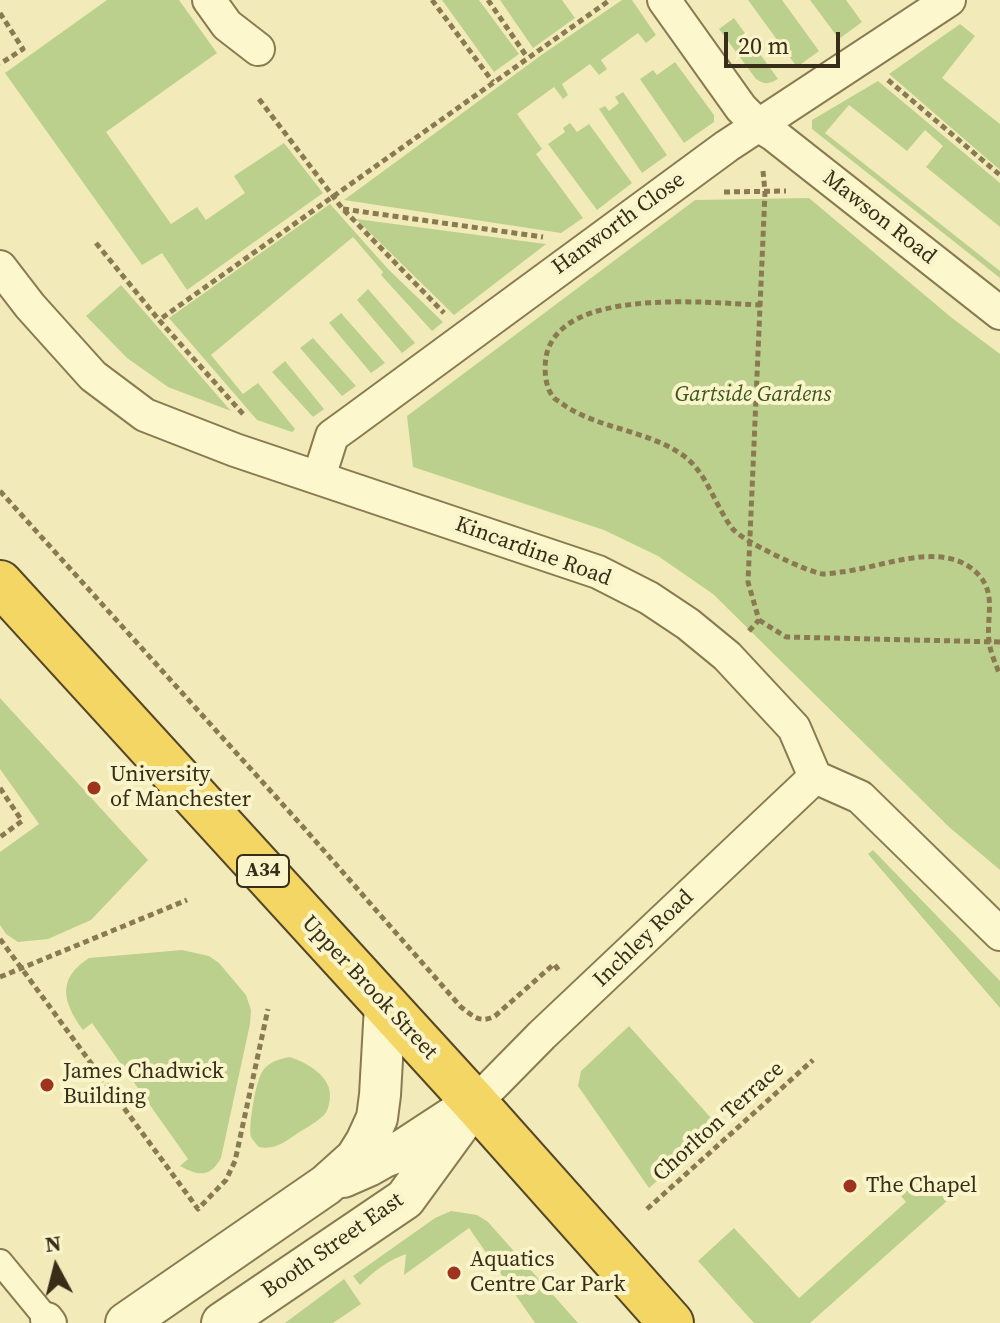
<!DOCTYPE html>
<html>
<head>
<meta charset="utf-8">
<style>
  body { margin:0 }
  #map { position:relative; width:1000px; height:1323px; overflow:hidden; background:#f2ebb9; font-family:"Source Serif 4",serif }
  canvas { display:block }
  .north { position:absolute; left:16px; top:1227px; width:80px; height:80px; -webkit-text-stroke:6px #f9f4c9; paint-order:stroke; rotate:353deg; font-size:22px; font-weight:700; line-height:32px; text-align:center; color:#372d19 }
  .north::after { content:''; display:block; margin:auto; width:28px; height:36px; background:#372d19; clip-path:polygon(50% 0,100% 100%,50% 72%,0 100%) }
  .scale { position:absolute; left:724px; top:32px; width:116px; height:36px; box-sizing:border-box; border:4px solid #372d19; border-top:0; padding-left:10px; font-size:24px; line-height:28px; white-space:nowrap; color:#372d19; -webkit-text-stroke:6px #f9f4c9; paint-order:stroke }
</style>
</head>
<body>
<div id="map">
<canvas width="1000" height="1323"></canvas>
<div class="north">N</div>
<div class="scale">20 m</div>
</div>
<script>
const ctx = document.querySelector('canvas').getContext('2d');
ctx.lineJoin = 'round';
function fillPath(path, color) { ctx.fillStyle = color; ctx.fill(path, 'evenodd'); }
function trace(path, color, width, dash) { ctx.strokeStyle = color; ctx.lineWidth = width; ctx.lineCap = dash ? 'butt' : 'round'; ctx.setLineDash(dash || []); ctx.stroke(path); }
function drawText(font, color, halo, rows, align = 'center') {
  ctx.font = font + ' "Source Serif 4",serif'; ctx.lineWidth = 8; ctx.setLineDash([]); ctx.textBaseline = 'middle'; ctx.strokeStyle = halo; ctx.fillStyle = color; for (const [text, x, y, turn = 0] of rows) {
    ctx.save(); ctx.translate(x, y); ctx.rotate((+turn || 0) * Math.PI / 180); ctx.textAlign = isNaN(turn) ? turn : align; if (halo) ctx.strokeText(text, 0, 0); ctx.fillText(text, 0, 0); ctx.restore();
  }
}
fillPath(new Path2D(`
  M107,0H179L217,53L106,132L171,224L197,207L206,220L245,193L234,176L284,143L323,193L187,290L162,253L142,265L5,73Z
  M442,0H479L519,54L494,72Z
  M500,0H562L575,18L533,48Z
  M622,0H632L656,35L646,43L638,33L601,60L607,69L599,75L590,64L562,84L568,95L563,99L554,87L517,114L542,149L536,154L583,218L561,233L344,200L540,56Z
  M748,0H782L819,51L797,67Z
  M810,0H846L862,22L839,39Z
  M734,18L778,79C769,84 765,85 756,79L719,29Z
  M960,24L975,36L942,78L1000,124V170L889,74Z
  M675,62L714,115V122L684,143L640,79L653,70L657,75Z
  M878,81L1000,183V227L926,167L943,146L925,130L907,151L849,105L825,133L1000,271V278L812,129V120Z
  M623,92L667,155L642,173L599,109L605,106L609,111L619,103L615,97Z
  M570,123L577,132L589,124L632,183L597,210L548,144L565,132L563,128Z
  M809,198L952,318L1000,354V870L949,827L713,594L658,556L604,530L413,467L407,416L695,200Z
  M330,204L388,269L443,322L432,331L381,275L383,272L353,237L211,355L243,394L258,383L295,429L292,432L257,420L169,318Z
  M356,219L546,244L454,315Z
  M121,285L231,411L168,387L127,358L86,316Z
  M368,289L415,343L402,353L357,300Z
  M341,313L385,363L371,373L329,323Z
  M313,338L356,386L342,396L300,348Z
  M285,361L324,409L313,417L272,372Z
  M0,698L148,860L91,920L48,939L18,942L6,934L0,925V852L39,824L0,769Z
  M873,850L1000,981V1008L868,854Z
  M182,950L209,956L219,963L246,995L251,1010L250,1024L221,1158C210,1178 198,1176 180,1166L188,1159L92,1023L83,1030C63,1003 56,979 89,958Z
  M629,1026L719,1127L649,1188L578,1086L581,1071Z
  M290,1057C310,1064 336,1079 329,1104C328,1108 327,1112 324,1115C317,1122 306,1128 298,1133C285,1142 275,1150 259,1147C257,1145 252,1139 251,1137C248,1126 256,1081 262,1072C268,1062 279,1059 290,1057Z
  M923,1175L947,1201L810,1323H754L698,1261L734,1228L799,1298L906,1202L901,1196Z
  M451,1211L477,1215L488,1222L578,1323H535L469,1228L404,1275L406,1254C387,1261 374,1271 360,1285L353,1276L435,1218Z
  M344,1279L361,1304L333,1323H285Z`), '#bcd08d');
const pedestrian = new Path2D(`
  M0,1262L47,1319`);
const minor = new Path2D(`
  M209,0L227,25L258,49
  M664,0L741,108L758,125L774,135L1000,313
  M0,267L30,306L93,376L145,415L235,450L598,572L649,598L688,624L727,656L794,728L815,777L860,797L1000,934
  M319,477L332,436L350,423L727,146L949,0
  M475,1103L542,1035L815,777
  M47,1319L50,1323`);
const tertiary = new Path2D(`
  M343,1177L368,1166L384,1157L403,1150L455,1116
  M126,1323L326,1185L356,1158L366,1142L377,1118L380,1095L385,1006
  M222,1323L405,1199L475,1103`);
const trunk = new Path2D(`
  M0,583L475,1103L671,1323`);
trace(pedestrian, '#8a7a52', 28);
trace(minor, '#8a7a52', 36);
trace(tertiary, '#8a7a52', 44);
trace(trunk, '#564628', 48);
trace(new Path2D(`
  M432,0L493,82
  M488,0L527,57
  M0,13L23,49L0,64
  M888,80L1000,175
  M259,99L342,208L444,313
  M724,192L786,191
  M343,209L543,237
  M96,243L159,320
  M761,305C708,303 559,286 546,357C544,370 545,388 554,398C555,399 563,404 564,405C599,429 646,430 681,454C706,470 714,504 732,528C740,540 807,572 823,574C828,574 835,573 841,572C880,568 936,542 971,568C999,589 986,613 989,641C990,652 996,665 1000,675
  M243,414L159,320L610,0
  M0,491L304,828L461,1007C473,1016 480,1024 495,1016L554,964L560,972
  M759,620L786,637L1000,642
  M749,631L759,620L748,582L765,192L763,171
  M0,788L22,821L0,837
  M0,939L198,1209L226,1180L235,1161L268,1009
  M0,977L187,900
  M647,1209L813,1060`), '#8a7a52', 5, [6, 4]);
trace(pedestrian, '#fcf7cd', 24);
trace(minor, '#fcf7cd', 32);
trace(tertiary, '#fcf7cd', 40);
trace(trunk, '#f4d665', 44);
for (const [x, y, r, color] of [
  [94,788,8,"#9e341d"],
  [47,1085,8,"#9e341d"],
  [850,1186,8,"#9e341d"],
  [454,1273,8,"#9e341d"]
]) { const dot = new Path2D(); dot.arc(x, y, r, 0, 2 * Math.PI); ctx.fillStyle = color; ctx.fill(dot); trace(dot, '#f9f4c9', 3); }
for (const [x, y, w] of [
  [263,871,52]
]) { const box = new Path2D(); box.roundRect(x - w / 2, y - 16, w, 32, 6); ctx.fillStyle = '#f9f4c9'; ctx.fill(box); trace(box, '#372d19', 2); }
drawText('bold 20px', '#372d19', null, [
  ["A34",263,871]
]);
drawText('22px', '#372d19', '#f9f4c9', [
  ["Mawson Road",879,218,38],
  ["Hanworth Close",619,224,-36],
  ["Kincardine Road",533,552,20],
  ["Inchley Road",644,939,-44],
  ["Upper Brook Street",369,988,47],
  ["Chorlton Terrace",719,1122,-42],
  ["Booth Street East",333,1246,-35]
]);
drawText('italic 22px', '#3d561e', '#f9f4c9', [
  ["Gartside Gardens",753,395]
]);
drawText('22px', '#372d19', '#f9f4c9', [
  ["University",110,775],
  ["of Manchester",110,800],
  ["James Chadwick",63,1072],
  ["Building",63,1097],
  ["The Chapel",866,1186],
  ["Aquatics",470,1260],
  ["Centre Car Park",470,1285]
], 'left');
</script>
</body>
</html>
